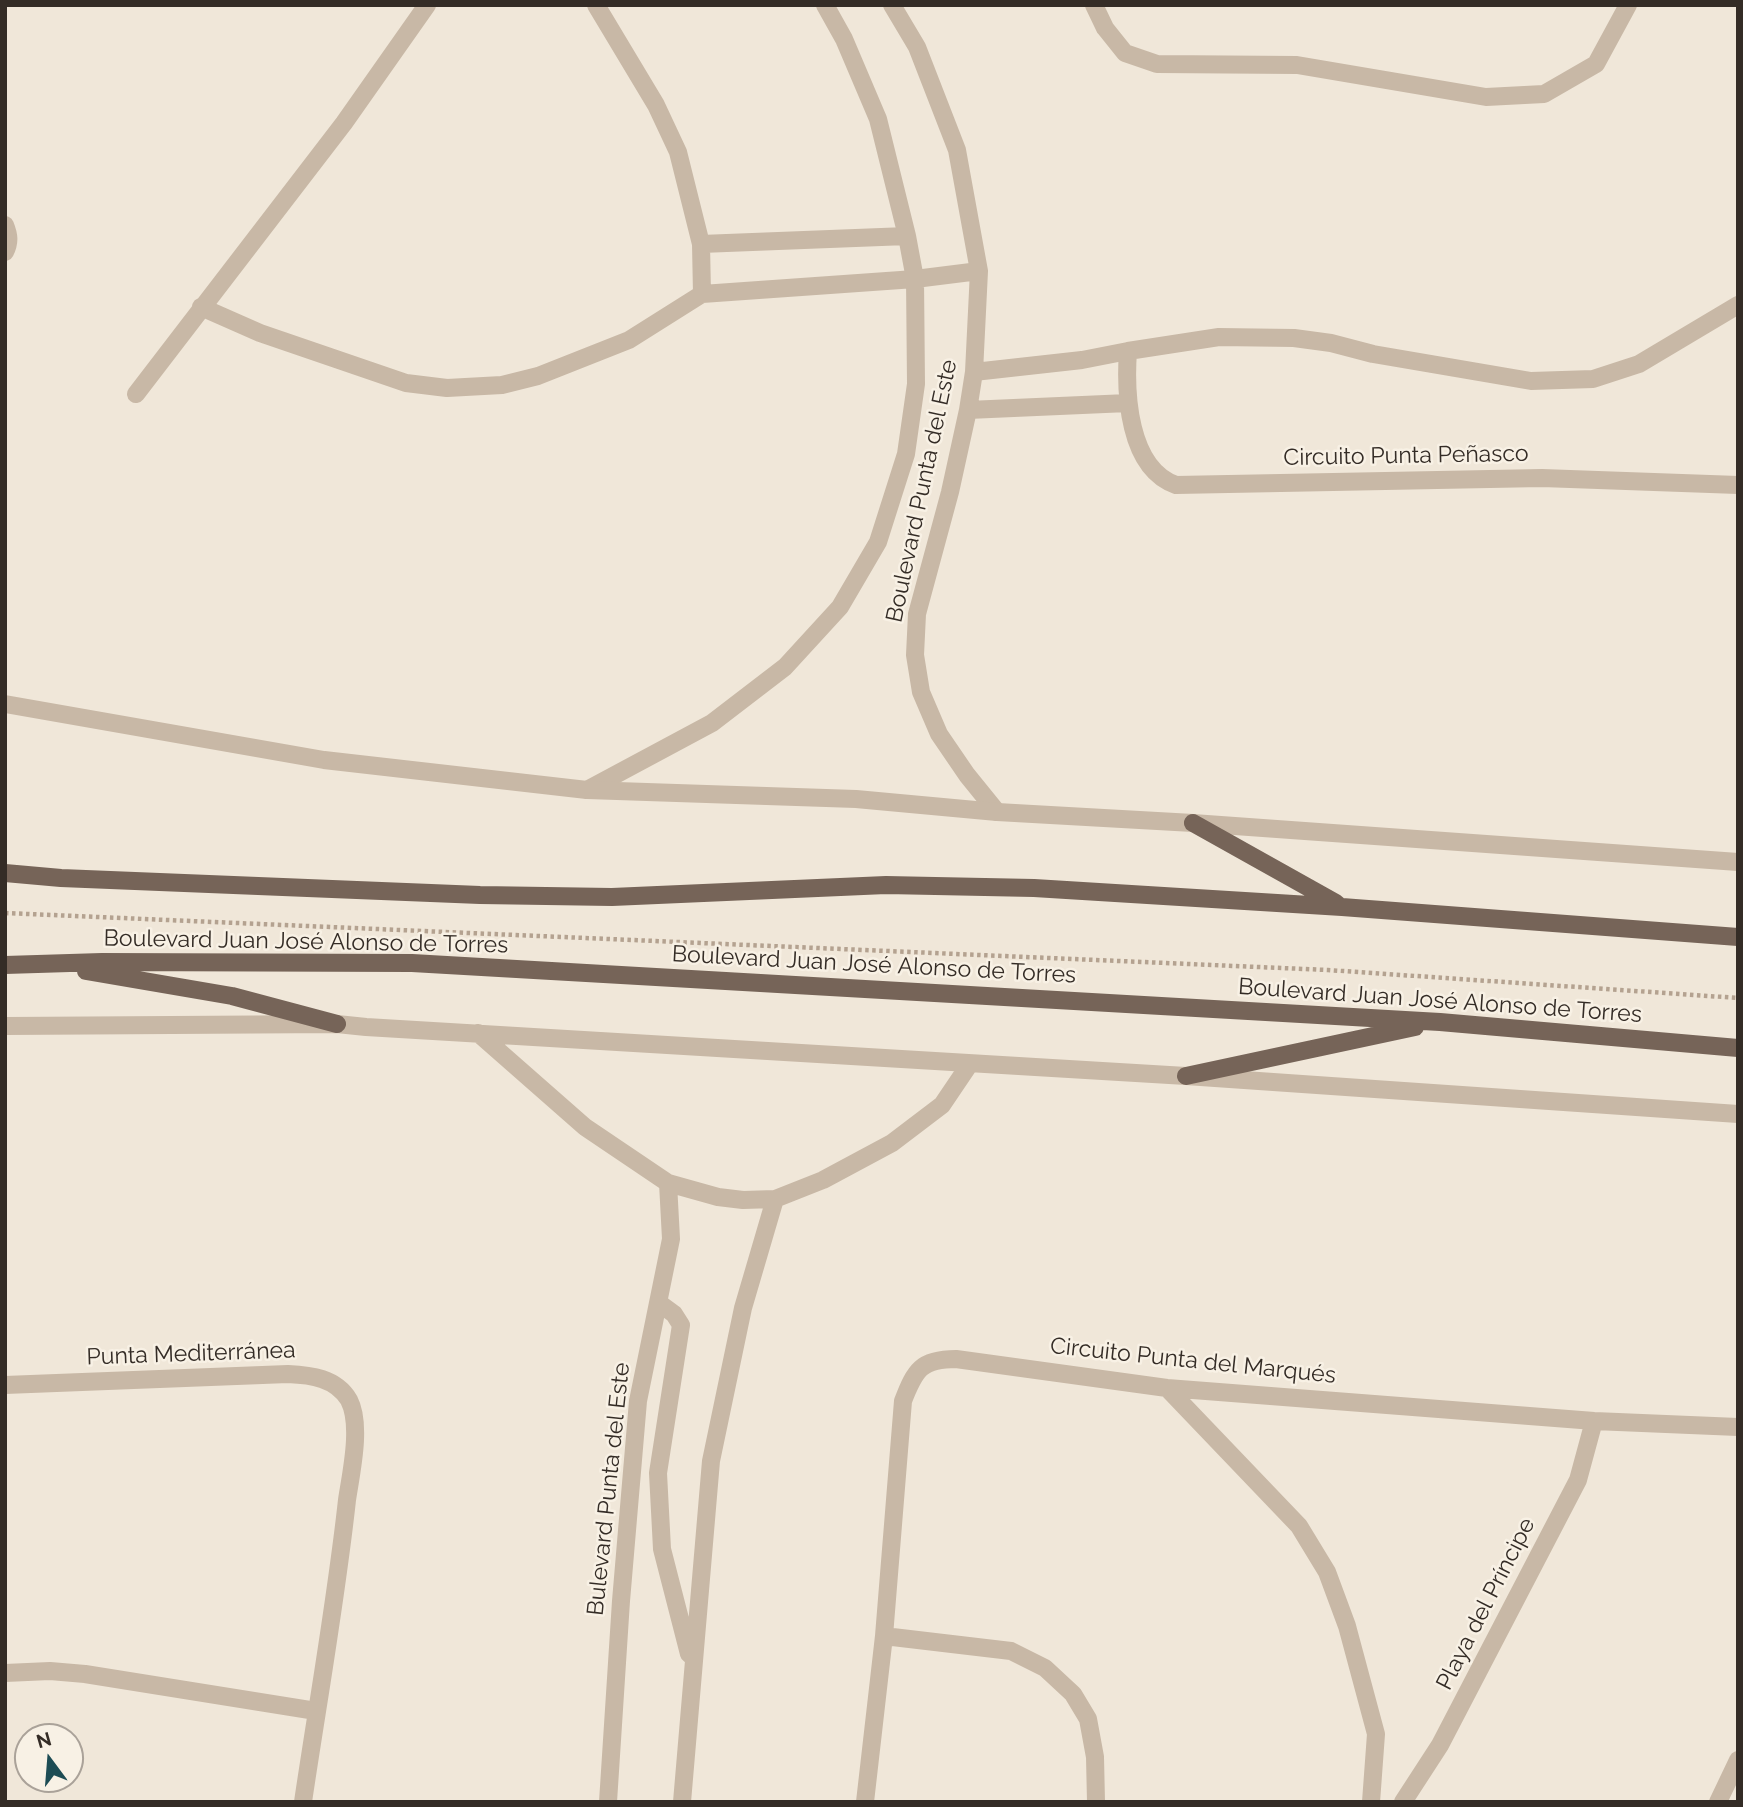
<!DOCTYPE html>
<html>
<head>
<meta charset="utf-8">
<style>
  body { margin:0 }
  #map { position:relative; width:1743px; height:1807px; overflow:hidden; background:#f0e7d9; font-family:Raleway,sans-serif }
  canvas { display:block }
  .frame { position:absolute; inset:0; border:7px solid #342c26; pointer-events:none }
  .north { position:absolute; left:14px; top:1723px; width:70px; height:70px; box-sizing:border-box; background:#f8f1e5; border:2px solid #aaa299; border-radius:50%; rotate:344deg; font-size:19px; font-weight:700; line-height:28px; text-align:center; color:#342c26 }
  .north::after { content:''; display:block; margin:auto; width:24px; height:32px; background:#1d4c54; clip-path:polygon(50% 0,100% 100%,50% 72%,0 100%) }
</style>
</head>
<body>
<div id="map">
<canvas width="1743" height="1807"></canvas>
<div class="frame"></div>
<div class="north">N</div>
</div>
<script>
const ctx = document.querySelector('canvas').getContext('2d');
ctx.lineJoin = 'round';
function trace(path, color, width, dash) { ctx.strokeStyle = color; ctx.lineWidth = width; ctx.lineCap = dash ? 'butt' : 'round'; ctx.setLineDash(dash || []); ctx.stroke(path); }
function drawText(font, color, halo, rows, align = 'center') {
  ctx.font = font + ' Raleway,sans-serif'; ctx.lineWidth = 5; ctx.setLineDash([]); ctx.textBaseline = 'middle'; ctx.strokeStyle = halo; ctx.fillStyle = color; for (const [text, x, y, turn = 0] of rows) {
    ctx.save(); ctx.translate(x, y); ctx.rotate((+turn || 0) * Math.PI / 180); ctx.textAlign = isNaN(turn) ? turn : align; if (halo) ctx.strokeText(text, 0, 0); ctx.fillText(text, 0, 0); ctx.restore();
  }
}
trace(new Path2D(`
  M5,913L1328,970L1738,998`), '#b4a290', 4.5, [3.5, 3.5]);
trace(new Path2D(`
  M5,225C9,235 10,242 5,252`), '#c8b8a6', 18);
trace(new Path2D(`
  M892,5L917,47L957,150L979,271L974,372L968,410L950,492L917,614L915,655L921,692L939,734L967,775L997,812
  M1094,5L1105,28L1125,53L1157,64L1297,65L1486,97L1544,94L1596,64L1628,5
  M701,244L907,236
  M702,294L915,279L979,271
  M1738,305L1639,364L1593,379L1531,381L1373,354L1331,343L1294,338L1219,337L1128,351C1125,393 1128,468 1176,485L1542,478L1738,485
  M201,307L260,333L406,383L447,388L502,385L538,376L629,340L702,294L701,244L678,152L656,105L596,5
  M974,372L1082,360L1128,351
  M136,394L344,123L427,5
  M968,410L1128,403
  M587,790L712,723L785,667L840,607L878,542L906,454L916,384L915,279L907,236L878,119L844,39L825,5
  M5,1385L288,1374C311,1375 336,1378 349,1400C362,1425 351,1473 347,1500C336,1601 318,1701 303,1802
  M1167,1388L1299,1526L1327,1572L1347,1626L1376,1734L1371,1802
  M884,1636L1011,1651L1045,1668L1073,1694L1088,1719L1095,1757L1096,1802
  M5,1673L50,1671L85,1674L316,1711
  M865,1802L884,1636L903,1401C915,1370 921,1359 956,1359L1167,1388L1594,1421L1738,1427
  M1403,1802L1440,1745L1578,1480L1594,1421
  M1718,1802L1738,1760`), '#c8b8a6', 18);
trace(new Path2D(`
  M5,704L324,760L587,790L856,799L997,812L1193,823L1738,862
  M5,1026L337,1024L366,1027L1186,1076L1738,1114
  M478,1033L585,1127L668,1183L718,1197L743,1200L775,1199L823,1180L892,1143L942,1105L969,1065
  M659,1303L674,1314L681,1325L658,1473L662,1549L689,1654
  M608,1802L621,1601L638,1401L671,1239L668,1183
  M682,1802L711,1461L743,1308L775,1199`), '#c8b8a6', 18);
trace(new Path2D(`
  M1193,823L1336,903
  M5,873L61,878L480,895L612,897L886,885L1034,888L1342,907L1738,937
  M5,965L102,962L412,963L1440,1022L1738,1048
  M86,971L232,996L337,1024
  M1186,1076L1415,1027`), '#766458', 18);
drawText('23px', '#342c26', '#f8f1e5', [
  ["Circuito Punta Peñasco",1406,456,-1],
  ["Boulevard Punta del Este",922,491,-78],
  ["Boulevard Juan José Alonso de Torres",306,942,1],
  ["Boulevard Juan José Alonso de Torres",874,965,3],
  ["Boulevard Juan José Alonso de Torres",1440,1001,4],
  ["Punta Mediterránea",191,1354,-2],
  ["Circuito Punta del Marqués",1193,1361,6],
  ["Bulevard Punta del Este",609,1489,-84],
  ["Playa del Príncipe",1486,1604,-63]
]);
</script>
</body>
</html>
